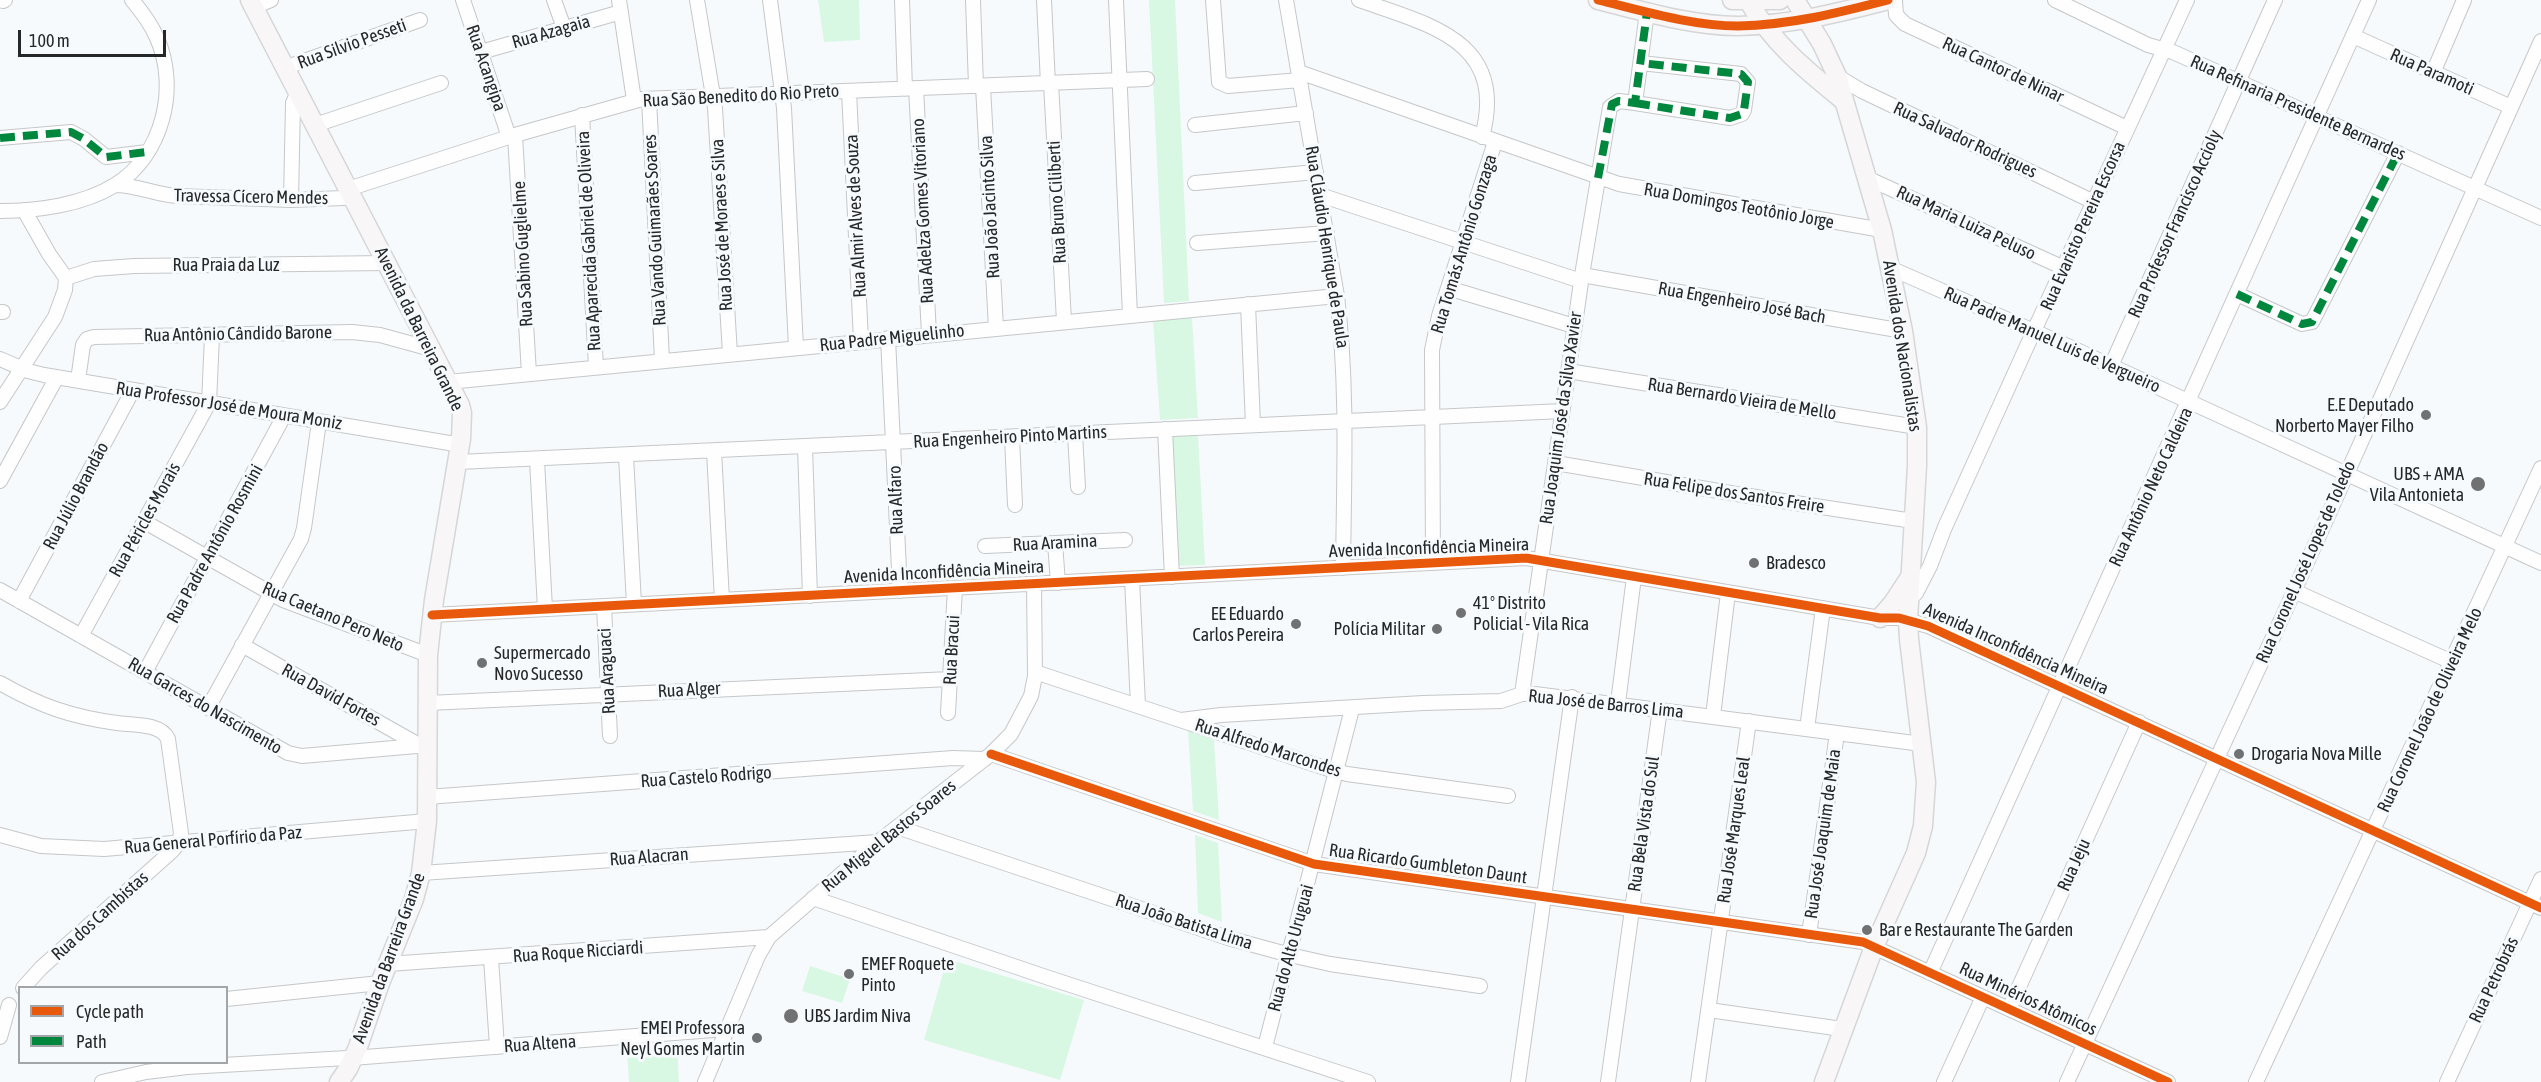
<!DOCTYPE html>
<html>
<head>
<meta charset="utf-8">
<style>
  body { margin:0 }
  #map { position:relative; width:2541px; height:1082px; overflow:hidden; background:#f7fafc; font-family:"Asap Condensed",sans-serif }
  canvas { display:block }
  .legend { position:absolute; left:18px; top:986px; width:210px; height:78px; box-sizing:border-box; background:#f6fafd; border:2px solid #a3a6a8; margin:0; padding:8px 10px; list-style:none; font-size:18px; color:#262728 }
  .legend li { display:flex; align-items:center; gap:12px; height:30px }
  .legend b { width:30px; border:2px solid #a3a6a8 }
  .scale { position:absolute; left:18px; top:30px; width:148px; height:27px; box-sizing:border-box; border:3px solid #262728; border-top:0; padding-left:8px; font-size:18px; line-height:21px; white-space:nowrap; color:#262728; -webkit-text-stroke:4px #f6fafd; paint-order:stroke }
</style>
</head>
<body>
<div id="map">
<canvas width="2541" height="1082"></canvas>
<ul class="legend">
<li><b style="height:8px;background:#e8590c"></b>Cycle path</li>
<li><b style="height:8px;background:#00873e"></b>Path</li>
</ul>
<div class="scale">100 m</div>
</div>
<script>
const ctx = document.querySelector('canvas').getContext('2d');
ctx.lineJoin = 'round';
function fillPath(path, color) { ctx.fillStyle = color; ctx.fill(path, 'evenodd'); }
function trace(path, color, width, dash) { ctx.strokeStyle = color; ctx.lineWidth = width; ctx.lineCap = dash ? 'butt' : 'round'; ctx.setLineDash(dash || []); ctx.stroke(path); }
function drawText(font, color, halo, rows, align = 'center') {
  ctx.font = font + ' "Asap Condensed",sans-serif'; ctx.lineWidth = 6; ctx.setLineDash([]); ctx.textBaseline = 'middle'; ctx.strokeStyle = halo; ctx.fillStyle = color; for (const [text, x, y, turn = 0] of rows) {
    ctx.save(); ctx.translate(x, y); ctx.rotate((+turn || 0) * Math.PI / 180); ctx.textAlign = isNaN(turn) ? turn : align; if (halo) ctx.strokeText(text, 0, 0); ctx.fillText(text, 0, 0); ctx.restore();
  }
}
fillPath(new Path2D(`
  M818,0H859L860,40L824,42Z
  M1149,0H1175L1189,301L1164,303Z
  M1192,317L1198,418L1160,420L1153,320Z
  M1198,435L1205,565L1178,566L1170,437Z
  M1188,730L1214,740L1219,820L1193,811Z
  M1195,835L1218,843L1222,922L1198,913Z
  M947,959L1084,1000L1060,1080L924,1040Z
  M810,966L850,979L842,1003L802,991Z
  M677,1046L679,1082H629L627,1050Z`), '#d8f8e4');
const minor = new Path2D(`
  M463,0L509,137
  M554,0L564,28
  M619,0L634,100
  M697,0L715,108L730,354
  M770,0L784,108L796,347
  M902,0L905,89
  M973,0L976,86
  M1044,0L1048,84
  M1116,0L1130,315
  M1213,0L1219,82L1228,86L1300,80
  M1286,0L1337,296C1348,386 1344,477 1343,568
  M1359,0C1430,25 1508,41 1482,137
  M1895,0L1896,15L1905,24L2127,128
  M2055,0L2148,45L2173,52L2541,218
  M3,1L5,0
  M253,7L271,0
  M2353,36L2511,107
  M481,52L621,12
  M284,68L420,20
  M1299,72L1619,184L1882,230
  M2433,73L2464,0
  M1837,76L1862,91L2094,202
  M1051,83L1064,321
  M983,86L996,328
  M916,88L929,334
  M849,91L861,341
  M649,99L662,360
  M1635,103L1730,118L1742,114L1744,110L1748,82L1741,74L1641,63
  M582,115L596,367
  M315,125L441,83
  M1195,125L1306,113
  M515,135L529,374
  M0,138L71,132L84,139L106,157L147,152
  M1867,178L2064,268
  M1195,183L1316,172
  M115,185C137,185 156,195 178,196L291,200L344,198L352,196
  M348,189L515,135L642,99L1147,79
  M1320,195L1581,281
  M291,200L293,103L297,94
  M0,211C37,211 83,205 115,185C163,155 179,88 157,38C151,24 142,12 132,0
  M1197,243L1327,233
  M1890,268L2070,347L2541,563
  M1582,275L1903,331
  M66,278L94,269L134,266L387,263
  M1448,288L1574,326
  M2237,294L2302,324L2312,322L2398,153
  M1248,304L1253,425
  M0,312H3
  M888,338L900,591
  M0,359L28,371L44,375L461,445
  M2111,366L2275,0
  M1568,371L1917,427
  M78,380L83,345L87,339L94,337L352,332L380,335L431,349
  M448,382L1337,296
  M0,402L55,317L65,290L66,278L49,254L24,210
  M1165,429L1172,577
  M1075,434L1078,487
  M1012,437L1015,505
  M805,447L810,596
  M714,451L722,600
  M626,456L634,604
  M537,460L545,609
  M458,462L1563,411
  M1556,463L1730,493L1913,521
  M0,481L57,377
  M145,522L283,600L428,655
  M1055,543L1058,583
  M985,546L1125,540
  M1433,563L1432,350L1439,316L1495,142
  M1132,579L1138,705
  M0,590L288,753L302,756L428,745
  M2294,591L2452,662
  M1910,598L1916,593L1930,566L1945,527L2027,346L2187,0
  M19,601L133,390
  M604,606L610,736
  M432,615L1526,558L1880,618H1899L1928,626L2541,908
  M81,636L209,403L212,336
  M242,645L419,745
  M145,672L284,416
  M1035,672L1325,768L1347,774L1508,796
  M0,683C40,706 72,717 117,723C132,725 161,723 168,739L181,833L179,843L172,851L41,968L23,988
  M1522,694L1582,275L1610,107L1619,101L1635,103L1647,12
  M428,703L950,679
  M1618,703L1634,577
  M208,708L301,539L304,528L319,422
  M948,713L955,588
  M1713,716L1728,593
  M1181,720L1221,715L1423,703L1501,701L1522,694H1535L1922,744
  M1807,729L1823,608
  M991,754L1314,864L1863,942L2168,1082
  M427,797L953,758L985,759
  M897,827L1228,938L1290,955L1330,964L1480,986
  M0,835L41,846L104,849L427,821
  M421,873L878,842
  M813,898L1049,978L1368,1082
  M1809,935L1837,733
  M491,958L497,1047
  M388,964L769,937
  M1930,973L2369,0
  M226,999L380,983
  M2009,1009L2139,722
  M1709,1010L1842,1029
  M0,1037L9,1005
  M1265,1047L1352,709
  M102,1082L146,1072L187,1067L365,1057L726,1029
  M705,1082L758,956L769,937L878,842L991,754L1011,734L1031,696L1035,676L1034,584
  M1518,1082L1572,697
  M1608,1082L1660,709
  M1698,1082L1749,721
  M1944,1082L1983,997
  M2067,1082L2287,607L2541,41
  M2256,1082L2541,468
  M2447,1082L2541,879`);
const major = new Path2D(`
  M250,0L460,405L462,413L461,439L434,600L428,655L427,821L421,873L414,899L380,983L358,1047L348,1069L339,1082
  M1598,0C1643,11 1692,26 1738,26C1790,25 1838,13 1888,0
  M1732,0H1780
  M1748,0C1771,42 1807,71 1844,101
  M1795,0L1822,44L1837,76L1882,230L1903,331L1917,427V466L1908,620L1909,639L1926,782L1923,826L1916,853L1874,947L1824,1082
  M1880,618L1893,603L1910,577`);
trace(minor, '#c5c7c8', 16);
trace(major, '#d5d6d7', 21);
trace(minor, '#fefeff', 14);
trace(major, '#f9f6f7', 18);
trace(new Path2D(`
  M1635,103L1730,118L1742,114L1744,110L1748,82L1741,74L1641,63
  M0,138L71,132L84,139L106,157L147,152
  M1598,178L1612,104L1619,101L1635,103L1647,12
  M2237,294L2302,324L2312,322L2398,153`), '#00873e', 8, [15, 8]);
trace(new Path2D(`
  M1598,0C1643,11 1692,26 1738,26C1790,25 1838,13 1888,0
  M432,615L1526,558L1880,618H1899L1928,626L2541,908
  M991,754L1314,864L1863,942L2168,1082`), '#e8590c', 9);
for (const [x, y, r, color] of [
  [2426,415,6,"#6f7172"],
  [2478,484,8,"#6f7172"],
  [1754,563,6,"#6f7172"],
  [1461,613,6,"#6f7172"],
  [1296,624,6,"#6f7172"],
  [1437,629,6,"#6f7172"],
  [482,663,6,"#6f7172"],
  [2239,754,6,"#6f7172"],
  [1867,930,6,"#6f7172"],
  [849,974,6,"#6f7172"],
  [791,1016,8,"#6f7172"],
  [757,1038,6,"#6f7172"]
]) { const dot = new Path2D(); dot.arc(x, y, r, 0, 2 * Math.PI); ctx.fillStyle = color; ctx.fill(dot); trace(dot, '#f6fafd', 2); }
drawText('18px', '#262728', '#f6fafd', [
  ["Rua Azagaia",551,32,-16],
  ["Rua Silvio Pesseti",352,44,-20],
  ["Rua Acangipa",486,68,71],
  ["Rua Cantor de Ninar",2003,70,25],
  ["Rua Paramoti",2432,72,24],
  ["Rua São Benedito do Rio Preto",741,96,-3],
  ["Rua Refinaria Presidente Bernardes",2298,108,24],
  ["Rua Salvador Rodrigues",1965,140,25],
  ["Travessa Cícero Mendes",251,197,1],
  ["Rua Bruno Ciliberti",1057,202,-93],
  ["Rua Domingos Teotônio Jorge",1739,206,10],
  ["Rua João Jacinto Silva",990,207,-93],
  ["Rua Adelza Gomes Vitoriano",923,211,-93],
  ["Rua Almir Alves de Souza",856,216,-93],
  ["Rua Maria Luiza Peluso",1966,223,25],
  ["Rua Professor Francisco Accioly",2175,224,-66],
  ["Rua José de Moraes e Silva",722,225,-93],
  ["Rua Evaristo Pereira Escorsa",2083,226,-66],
  ["Rua Vando Guimarães Soares",655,230,-93],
  ["Rua Aparecida Gabriel de Oliveira",589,241,-93],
  ["Rua Tomás Antônio Gonzaga",1464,244,-73],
  ["Rua Cláudio Henrique de Paula",1327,247,81],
  ["Rua Sabino Guglielme",523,254,-93],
  ["Rua Praia da Luz",226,265],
  ["Rua Engenheiro José Bach",1742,303,10],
  ["Avenida da Barreira Grande",419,329,64],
  ["Rua Antônio Cândido Barone",238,334,-1],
  ["Rua Padre Miguelinho",892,338,-6],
  ["Rua Padre Manuel Luis de Vergueiro",2052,340,24],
  ["Avenida dos Nacionalistas",1902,346,81],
  ["Rua Bernardo Vieira de Mello",1742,399,9],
  ["Rua Professor José de Moura Moniz",229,406,9],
  ["Rua Joaquim José da Silva Xavier",1561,418,-82],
  ["Rua Engenheiro Pinto Martins",1010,437,-3],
  ["Rua Antônio Neto Caldeira",2151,487,-65],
  ["Rua Felipe dos Santos Freire",1734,493,9],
  ["Rua Júlio Brandão",76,496,-62],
  ["Rua Alfaro",896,500,-92],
  ["Rua Péricles Morais",145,520,-61],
  ["Rua Aramina",1055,543,-3],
  ["Rua Padre Antônio Rosmini",215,544,-61],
  ["Avenida Inconfidência Mineira",1429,548,-2],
  ["Rua Coronel José Lopes de Toledo",2306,562,-66],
  ["Avenida Inconfidência Mineira",944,572,-3],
  ["Rua Caetano Pero Neto",333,617,23],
  ["Avenida Inconfidência Mineira",2016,649,24],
  ["Rua Bracui",952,650,-87],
  ["Rua Araguaci",607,671,-93],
  ["Rua Alger",689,690,-3],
  ["Rua David Fortes",331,695,29],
  ["Rua José de Barros Lima",1606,704,6],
  ["Rua Garces do Nascimento",205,706,30],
  ["Rua Coronel João de Oliveira Melo",2430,710,-65],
  ["Rua Alfredo Marcondes",1268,748,18],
  ["Rua Castelo Rodrigo",706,777,-4],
  ["Rua Bela Vista do Sul",1644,824,-82],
  ["Rua José Marques Leal",1734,830,-82],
  ["Rua José Joaquim de Maia",1823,834,-82],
  ["Rua Miguel Bastos Soares",889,836,-39],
  ["Rua General Porfírio da Paz",213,840,-5],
  ["Rua Alacran",649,857,-4],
  ["Rua Ricardo Gumbleton Daunt",1428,864,8],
  ["Rua Jeju",2074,865,-66],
  ["Rua dos Cambistas",100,916,-42],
  ["Rua João Batista Lima",1184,922,18],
  ["Rua do Alto Uruguai",1291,948,-75],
  ["Rua Roque Ricciardi",578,952,-4],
  ["Avenida da Barreira Grande",389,958,-70],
  ["Rua Petrobrás",2494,980,-65],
  ["Rua Minérios Atômicos",2028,999,25],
  ["Rua Altena",540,1044,-4]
]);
drawText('18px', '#262728', '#f6fafd', [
  ["E.E Deputado",2414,405,"right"],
  ["Norberto Mayer Filho",2414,426,"right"],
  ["UBS + AMA",2464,474,"right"],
  ["Vila Antonieta",2464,495,"right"],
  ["Bradesco",1766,563],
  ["41º Distrito",1473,603],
  ["Policial - Vila Rica",1473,624],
  ["EE Eduardo",1284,614,"right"],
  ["Carlos Pereira",1284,635,"right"],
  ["Polícia Militar",1425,629,"right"],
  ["Supermercado",494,653],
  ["Novo Sucesso",494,674],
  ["Drogaria Nova Mille",2251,754],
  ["Bar e Restaurante The Garden",1879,930],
  ["EMEF Roquete",861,964],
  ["Pinto",861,985],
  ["UBS Jardim Niva",804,1016],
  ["EMEI Professora",745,1028,"right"],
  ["Neyl Gomes Martin",745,1049,"right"]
], 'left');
</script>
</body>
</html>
